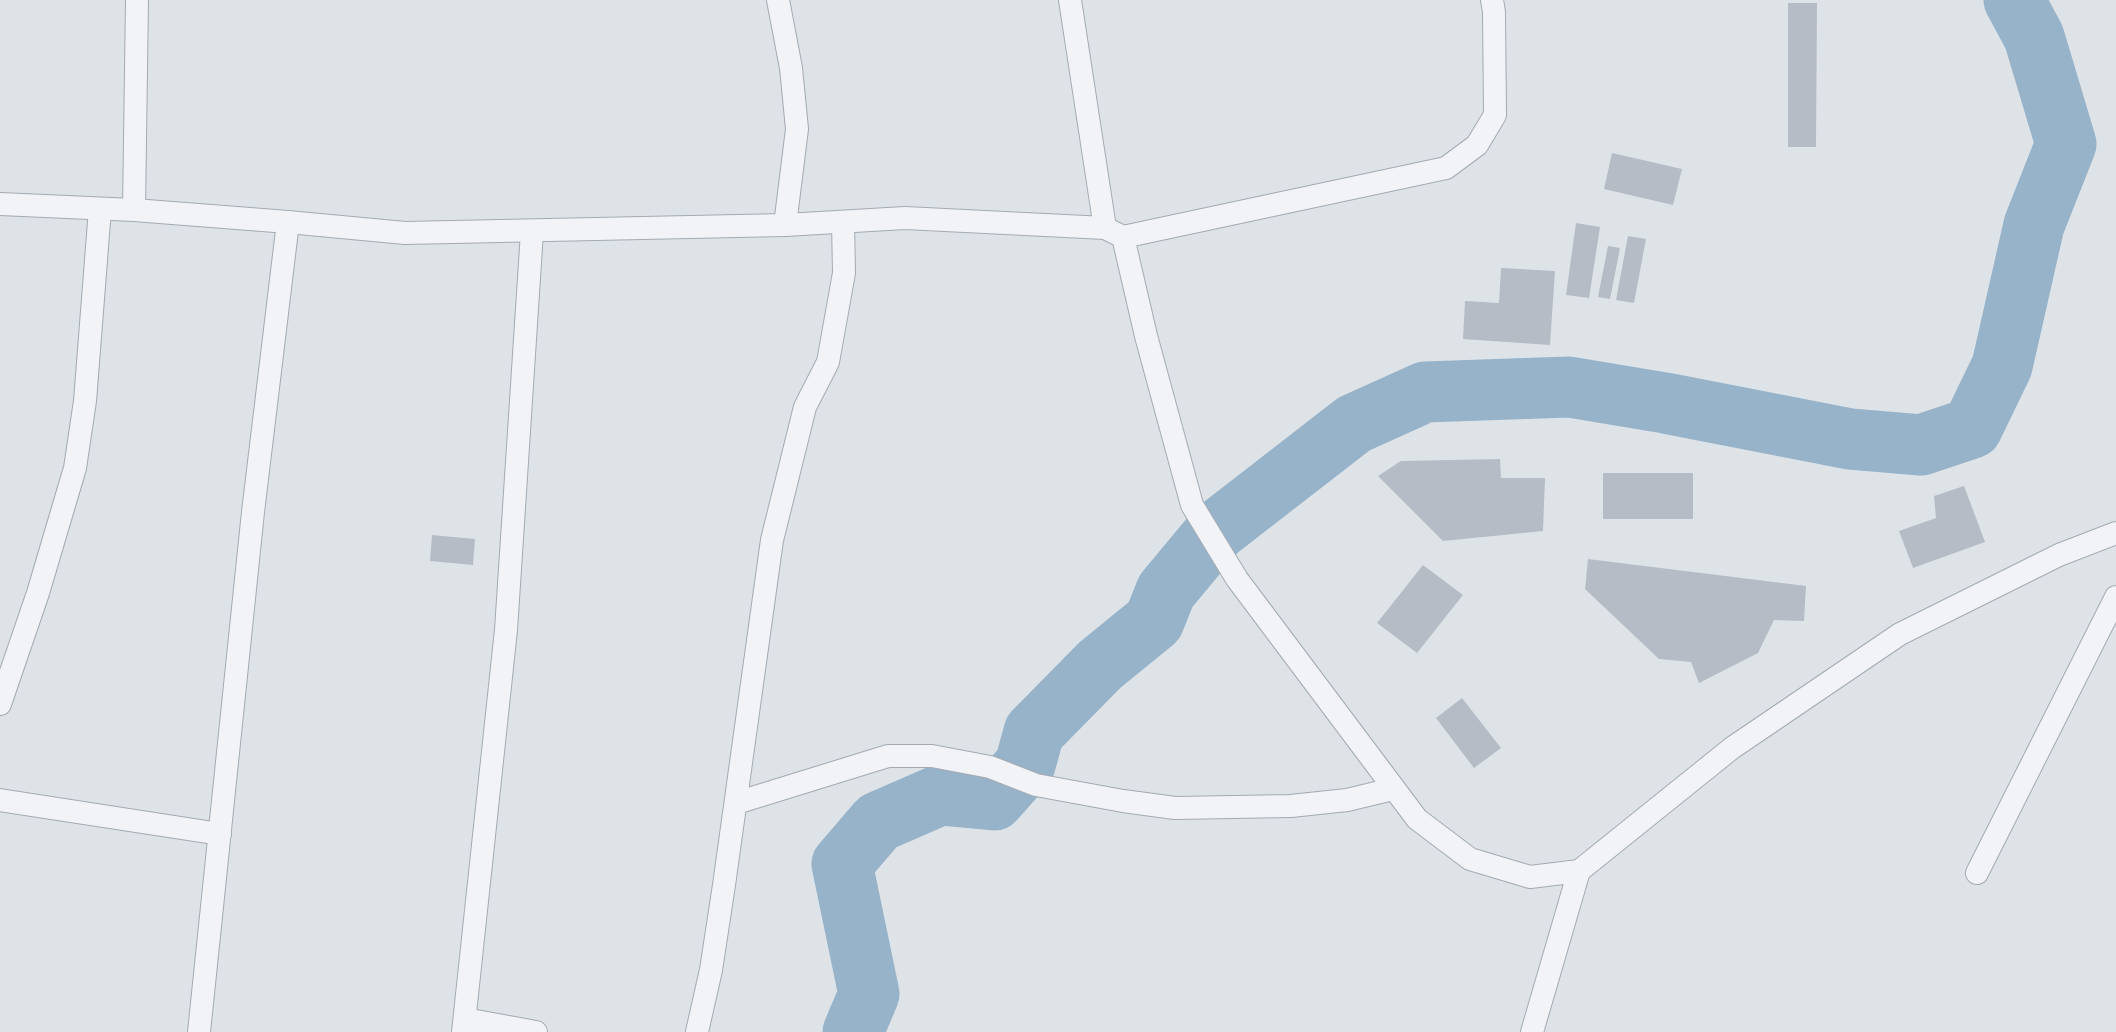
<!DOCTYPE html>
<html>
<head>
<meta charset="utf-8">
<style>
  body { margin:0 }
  canvas { display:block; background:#dee3e8 }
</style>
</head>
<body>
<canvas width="2116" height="1032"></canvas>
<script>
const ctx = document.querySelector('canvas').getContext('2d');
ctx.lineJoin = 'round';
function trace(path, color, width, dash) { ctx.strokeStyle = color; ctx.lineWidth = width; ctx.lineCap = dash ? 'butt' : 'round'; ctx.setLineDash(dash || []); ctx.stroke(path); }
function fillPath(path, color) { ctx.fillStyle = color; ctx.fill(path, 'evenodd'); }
trace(new Path2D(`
  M853,1032L869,994L842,864L878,822L940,795L994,800L1025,765L1034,732L1100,665L1154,621L1166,591L1216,531L1354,424L1425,392L1569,387L1665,403L1850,439L1921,445L1972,428L2002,366L2034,225L2066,144L2034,37L2014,0`), '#97b3ca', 61);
fillPath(new Path2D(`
  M1788,3H1817L1816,147H1788Z
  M1612,153L1682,169L1673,205L1604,189Z
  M1576,223L1600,227L1589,298L1566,295Z
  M1628,236L1646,239L1634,303L1616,300Z
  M1608,246L1620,248L1610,299L1598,297Z
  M1501,268L1555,271L1550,345L1463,339L1465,301L1499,303Z
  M1500,459L1501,478H1545L1543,531L1443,541L1378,476L1401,461Z
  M1603,473H1693V519H1603Z
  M1964,486L1985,542L1913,568L1899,531L1936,518L1934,496Z
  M432,535L475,539L473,565L430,561Z
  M1588,559L1806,586L1804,621L1774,620L1758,653L1699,683L1691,662L1659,659L1585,589Z
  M1423,565L1463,595L1417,653L1377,623Z
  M1462,698L1501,748L1474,768L1436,718Z`), '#b5bcc5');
const minor = new Path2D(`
  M778,0L791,68L797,129L785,225
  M1070,0L1105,228
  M134,210L137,0
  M1123,237L1446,168L1477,145L1495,115L1494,12L1492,0
  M0,704L38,593L75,468L85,401L100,209
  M0,800L220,834
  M736,803L888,756H932L990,767L1036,785L1123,801L1175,808L1291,806L1347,800L1393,789
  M1977,873L2116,597
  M465,1019L536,1032
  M199,1032L253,512L288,222
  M463,1032L506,630L532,232
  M697,1032L711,970L724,885L772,540L805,407L828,362L844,273L843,222
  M1532,1032L1579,871`);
const tertiary = new Path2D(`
  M0,204L134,210L288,222L405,233L785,225L905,218L1105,228L1123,237L1146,336L1192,505L1237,579L1417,819L1470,859L1530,877L1579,871L1732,748L1900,634L2059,555L2116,533`);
trace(minor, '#a3aab2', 24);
trace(tertiary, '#a3aab2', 24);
trace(minor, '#f1f3f6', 22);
trace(tertiary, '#f1f3f6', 22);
</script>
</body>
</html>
